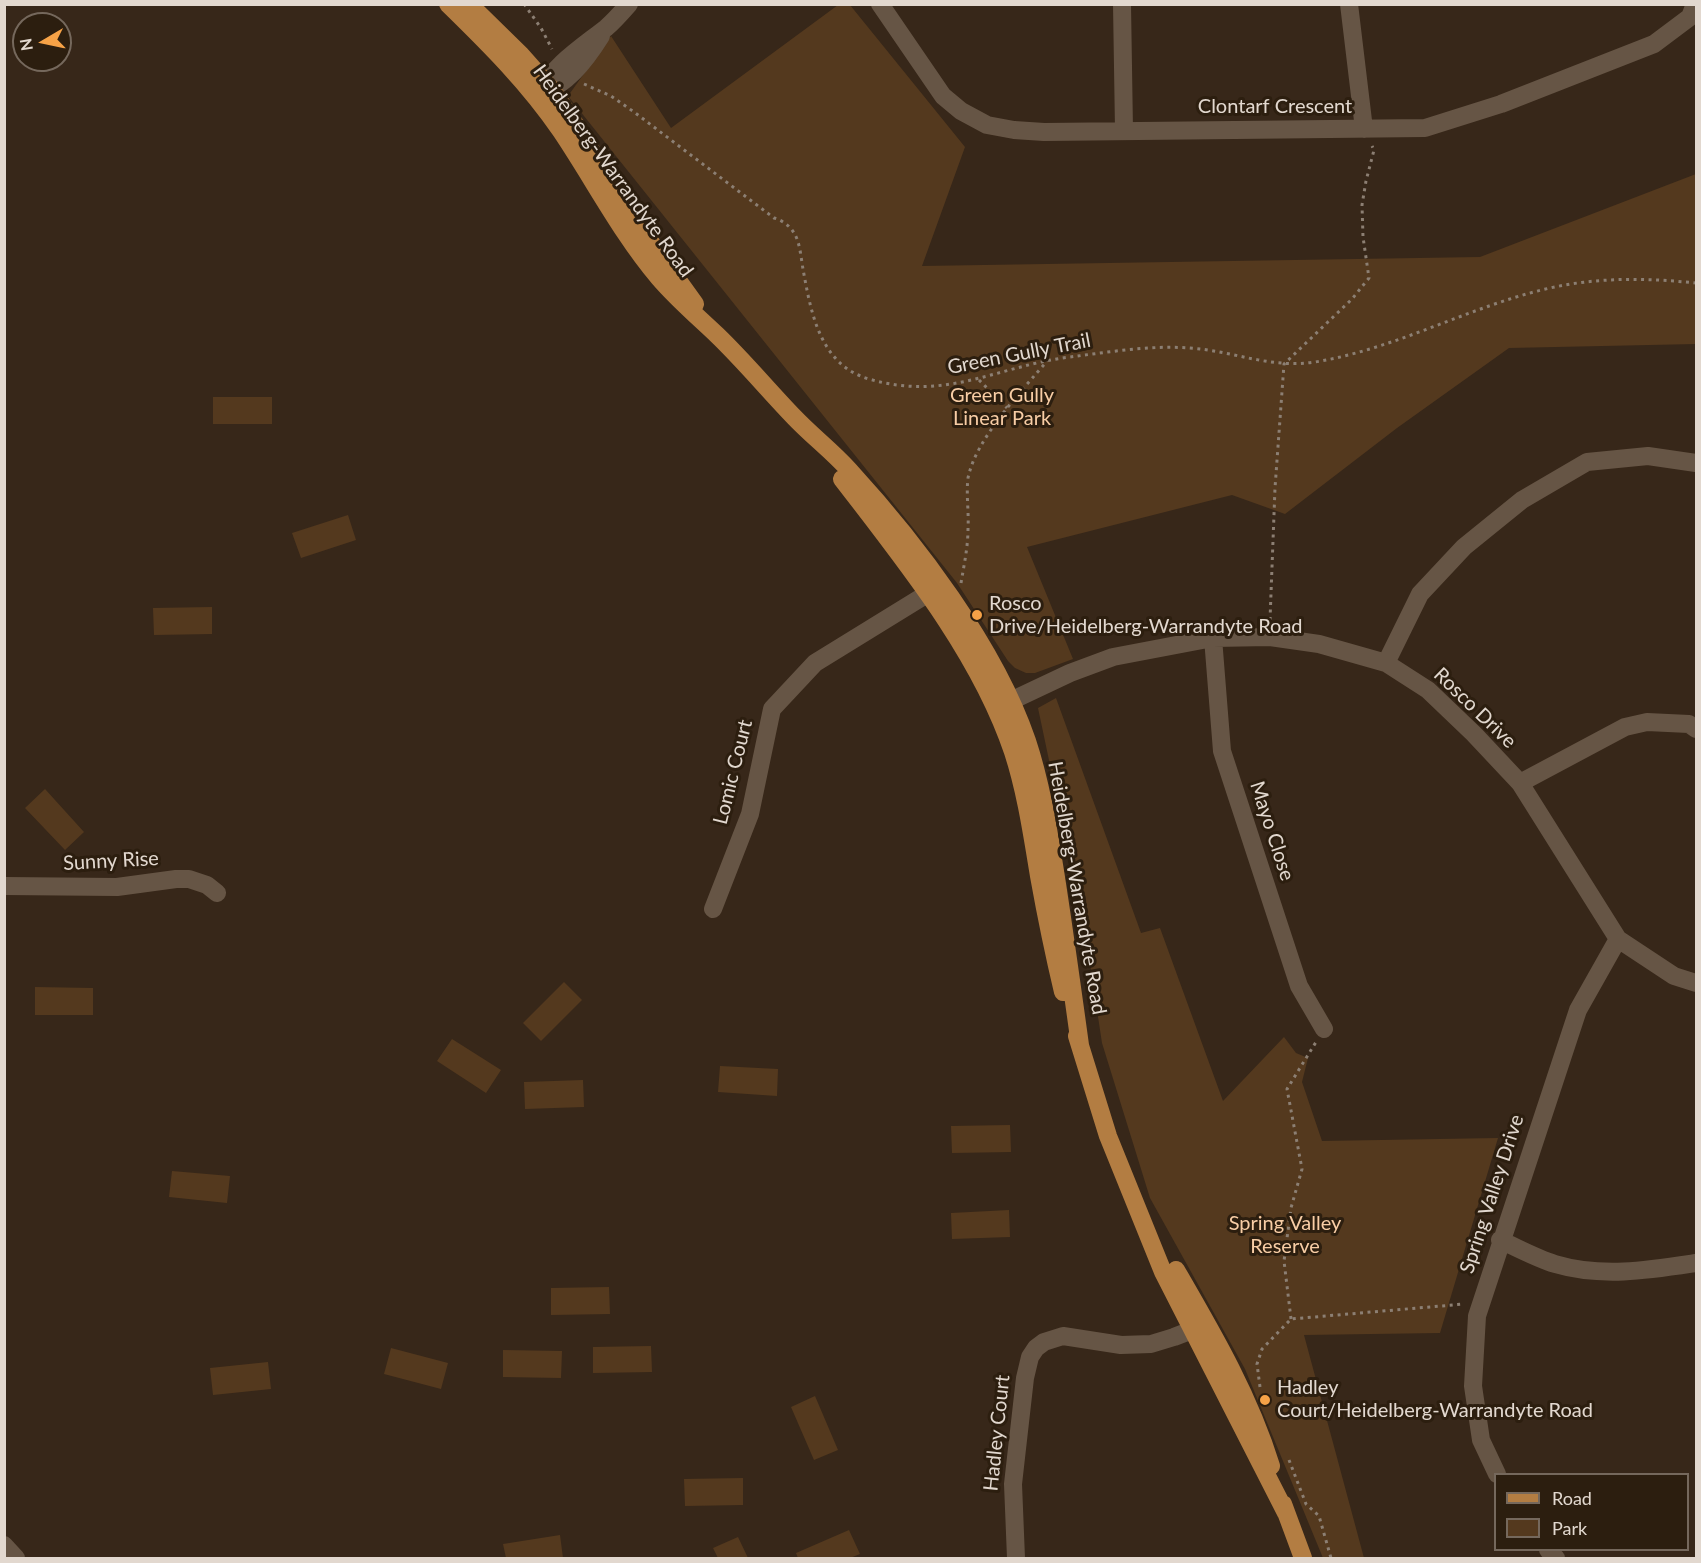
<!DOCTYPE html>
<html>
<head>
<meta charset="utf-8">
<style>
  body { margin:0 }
  #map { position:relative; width:1701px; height:1563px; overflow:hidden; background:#372719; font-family:Lato,sans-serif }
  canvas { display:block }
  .frame { position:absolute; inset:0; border:6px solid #e2d8cf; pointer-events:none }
  .legend { position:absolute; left:1494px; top:1473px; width:195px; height:78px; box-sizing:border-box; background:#2c1e0f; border:2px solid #75685c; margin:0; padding:8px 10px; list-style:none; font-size:18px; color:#e2d8cf }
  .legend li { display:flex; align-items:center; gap:12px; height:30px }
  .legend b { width:30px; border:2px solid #75685c }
  .north { position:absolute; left:12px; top:12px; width:60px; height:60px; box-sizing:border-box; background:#2c1e0f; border:2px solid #75685c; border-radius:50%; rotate:261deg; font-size:16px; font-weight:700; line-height:24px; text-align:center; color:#e2d8cf }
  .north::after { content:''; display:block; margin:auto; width:21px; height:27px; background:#f6a247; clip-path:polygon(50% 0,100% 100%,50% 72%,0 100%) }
</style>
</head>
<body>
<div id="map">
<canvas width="1701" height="1563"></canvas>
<div class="frame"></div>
<ul class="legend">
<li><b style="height:8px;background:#b37d42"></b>Road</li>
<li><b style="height:16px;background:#54391e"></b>Park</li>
</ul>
<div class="north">N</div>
</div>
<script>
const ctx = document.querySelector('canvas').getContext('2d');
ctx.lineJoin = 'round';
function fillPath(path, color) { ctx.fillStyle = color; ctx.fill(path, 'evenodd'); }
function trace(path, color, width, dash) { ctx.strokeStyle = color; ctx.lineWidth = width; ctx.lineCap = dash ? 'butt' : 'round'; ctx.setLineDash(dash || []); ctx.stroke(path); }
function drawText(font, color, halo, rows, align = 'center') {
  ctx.font = font + ' Lato,sans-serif'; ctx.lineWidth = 6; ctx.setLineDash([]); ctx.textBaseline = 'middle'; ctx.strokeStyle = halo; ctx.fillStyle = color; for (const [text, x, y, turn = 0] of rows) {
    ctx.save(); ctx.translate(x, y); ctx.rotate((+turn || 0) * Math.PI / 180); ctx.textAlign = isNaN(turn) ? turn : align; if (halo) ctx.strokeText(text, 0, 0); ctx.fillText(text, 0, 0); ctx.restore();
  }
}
fillPath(new Path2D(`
  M838,5H850L965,147L922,266L1480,257L1696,174V344L1509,348L1397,428L1285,514L1232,495L1027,547L1073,659L1035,673H1026L1015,668L1008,661L957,583L568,96L611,36L671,128Z
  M213,397H272V424H213Z
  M348,515L356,540L301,558L292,533Z
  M212,607V634L154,635L153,608Z
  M1056,698L1141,933L1160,928L1223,1101L1284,1037L1296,1053L1308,1058L1302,1082L1322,1141L1498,1138L1440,1333L1304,1335L1364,1558H1323L1245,1369L1150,1198L1102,1043L1085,931L1038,708Z
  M45,789L84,832L65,850L25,808Z
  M564,982L582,1000L541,1041L523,1023Z
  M35,987L93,988V1015H35Z
  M452,1039L501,1070L486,1093L437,1061Z
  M720,1066L778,1069L777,1096L718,1092Z
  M583,1080L584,1107L525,1109L524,1082Z
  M1010,1125L1011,1152L952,1153L951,1126Z
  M172,1171L230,1176L227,1203L169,1197Z
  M1009,1210L1010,1237L952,1239L951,1213Z
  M609,1287L610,1314L551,1315V1288Z
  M651,1346L652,1372L593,1373V1347Z
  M391,1348L448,1363L441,1389L384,1374Z
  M503,1350L562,1351L561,1378L503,1377Z
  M268,1362L271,1389L213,1395L210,1368Z
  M815,1396L838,1450L814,1460L791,1407Z
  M743,1478V1505L685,1506L684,1479Z
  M849,1530L860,1554L850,1558H798L796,1553Z
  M560,1535L563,1558H506L503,1544Z
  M738,1537L748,1558H718L713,1548Z`), '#54391e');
trace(new Path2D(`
  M524,4L541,28L552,49
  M584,84L611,96L634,112L774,218C782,220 790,226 794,233C800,242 801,258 803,269C811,313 820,365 869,379C947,402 997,366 1070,357C1109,352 1151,345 1190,348C1234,351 1270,369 1315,362C1396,349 1470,306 1550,288C1599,277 1647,278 1696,283
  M979,380L1007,408
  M961,583C964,565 968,547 968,529C969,512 966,495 968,478C976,438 1022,391 1047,361
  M1270,620L1275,488L1284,364L1352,299L1369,278L1363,237L1362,205L1366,181L1374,150L1372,146
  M1291,1319L1284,1261L1291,1208L1302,1169L1287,1089L1316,1042
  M1260,1387L1257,1364L1262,1349L1291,1319L1464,1304
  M1289,1460L1306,1504L1319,1516L1331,1558`), '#8c7f73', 3, [3, 4.5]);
trace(new Path2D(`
  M880,4L943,96L961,111L987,125L1014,130L1044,132L1425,128L1501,104L1654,44L1690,17L1695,4
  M1122,4L1124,130
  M1349,4L1364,129
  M537,95C556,63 578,50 606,28C614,21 622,12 629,4
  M538,96C567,84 584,63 601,36
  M1213,638L1222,751L1299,986L1324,1029
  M1386,663L1420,594L1464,547L1522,500L1587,462L1648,456L1696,463
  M998,707L1070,673L1113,657L1213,638L1270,637L1319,644L1386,663L1428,690L1474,734L1520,783L1618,939L1674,976L1696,983
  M1520,783L1625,727L1647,722L1689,724L1696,729
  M4,886L117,887L176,879H189L207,885L217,893
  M713,909L750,814L772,709L815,663L940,586
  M1500,1240C1518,1248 1536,1258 1555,1264C1602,1278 1650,1270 1696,1263
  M1497,1474L1481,1440L1473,1386L1477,1316L1578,1010L1618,939
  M4,1545L16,1558
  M1548,1550L1556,1558
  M1016,1558L1013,1484L1025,1378L1030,1357L1036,1348L1044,1342L1063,1336L1121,1345L1151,1344L1174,1337L1205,1325`), '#665545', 18);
trace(new Path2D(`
  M448,4C489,44 529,84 561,131C594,180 621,233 659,278C677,299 697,316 717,335C744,361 768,390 794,417C812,436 832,451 849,470C916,543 995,647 1027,741C1041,783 1048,828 1055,871C1064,929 1072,987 1080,1045
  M469,4L521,55L552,90L573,121L631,215L695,304
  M842,479C905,561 980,653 1013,752C1026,792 1032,834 1039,876C1046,915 1054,954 1063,992
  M1077,1036L1108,1136L1163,1272L1286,1513
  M1176,1270C1213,1334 1249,1395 1271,1466
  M1283,1504L1303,1558`), '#b37d42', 18);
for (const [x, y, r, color] of [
  [977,615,6,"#f6a247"],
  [1265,1400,6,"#f6a247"]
]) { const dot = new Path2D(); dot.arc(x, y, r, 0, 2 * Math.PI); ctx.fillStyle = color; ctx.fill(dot); trace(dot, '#2c1e0f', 2); }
drawText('20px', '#e2d8cf', '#2c1e0f', [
  ["Clontarf Crescent",1275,107],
  ["Heidelberg-Warrandyte Road",613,171,54],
  ["Green Gully Trail",1019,354,-11],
  ["Rosco Drive",1475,708,44],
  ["Lomic Court",733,772,-76],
  ["Mayo Close",1272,831,72],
  ["Sunny Rise",111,861,-3],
  ["Heidelberg-Warrandyte Road",1077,888,80],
  ["Spring Valley Drive",1492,1194,-72],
  ["Hadley Court",997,1433,-84]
]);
drawText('20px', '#f8cda5', '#2c1e0f', [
  ["Green Gully",1002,396],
  ["Linear Park",1002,419],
  ["Spring Valley",1285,1224],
  ["Reserve",1285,1247]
]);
drawText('20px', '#e2d8cf', '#2c1e0f', [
  ["Rosco",989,604],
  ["Drive/Heidelberg-Warrandyte Road",989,627],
  ["Hadley",1277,1388],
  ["Court/Heidelberg-Warrandyte Road",1277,1411]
], 'left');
</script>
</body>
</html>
